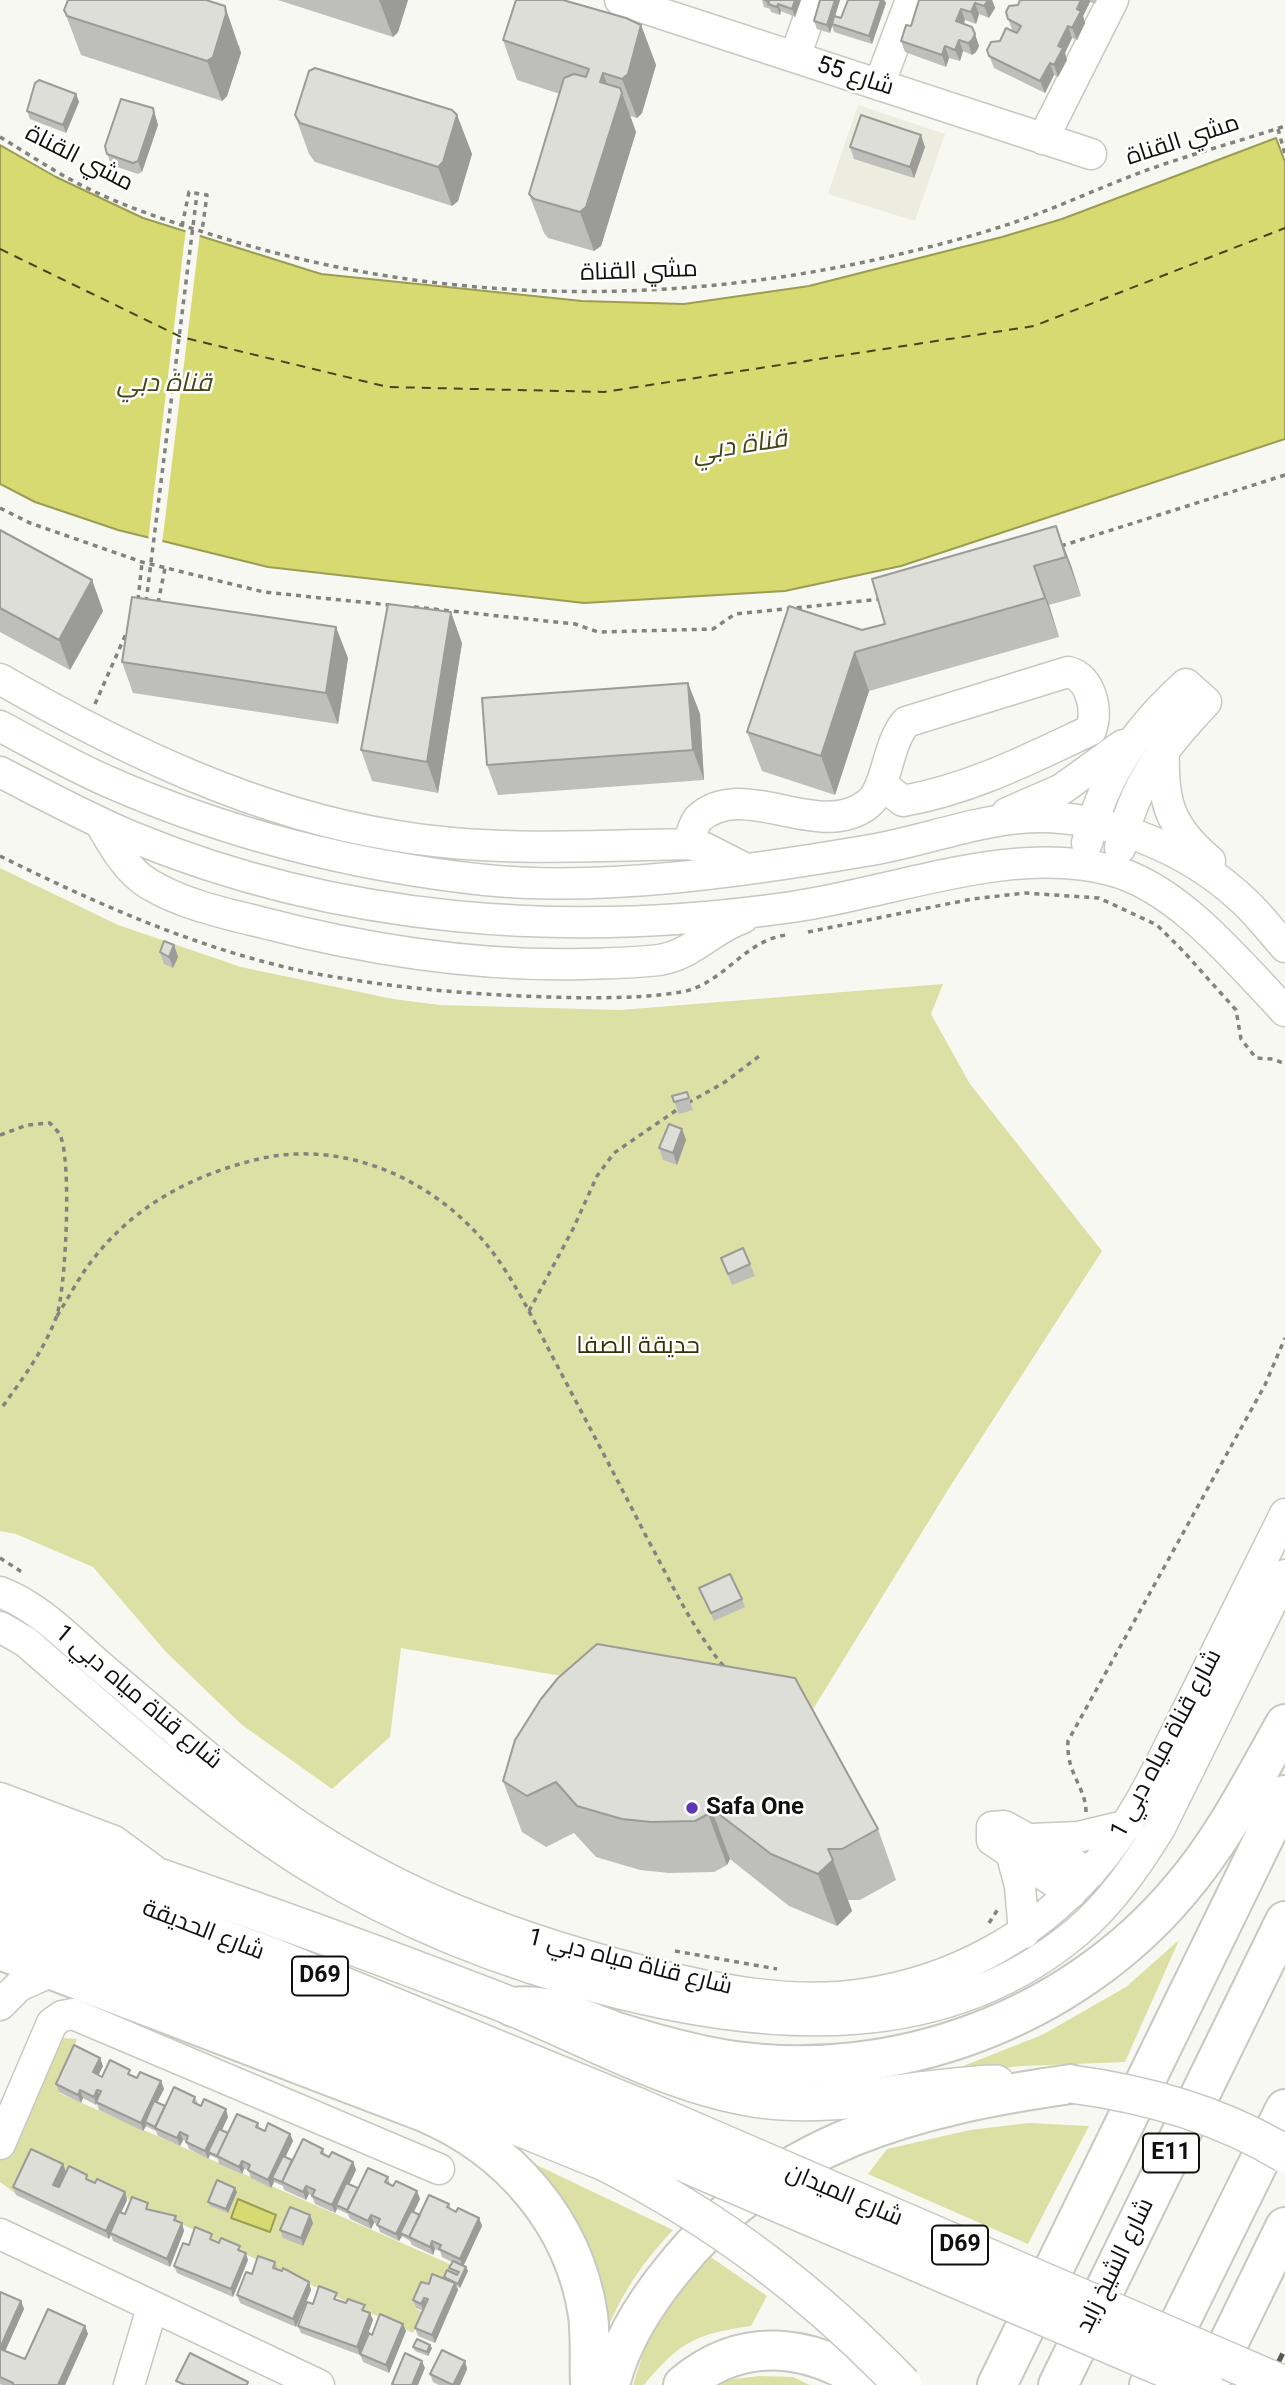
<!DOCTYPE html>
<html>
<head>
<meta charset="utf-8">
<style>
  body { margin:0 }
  canvas { display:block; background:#f7f8f2 }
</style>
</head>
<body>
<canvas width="1285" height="2385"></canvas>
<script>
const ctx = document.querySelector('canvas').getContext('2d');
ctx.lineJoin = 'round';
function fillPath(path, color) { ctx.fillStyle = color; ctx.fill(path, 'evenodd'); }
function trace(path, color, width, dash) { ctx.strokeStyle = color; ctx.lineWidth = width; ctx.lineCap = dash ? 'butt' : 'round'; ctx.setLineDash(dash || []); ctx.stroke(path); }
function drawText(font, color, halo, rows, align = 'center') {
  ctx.font = font + ' Roboto,Cairo,sans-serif'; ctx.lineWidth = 5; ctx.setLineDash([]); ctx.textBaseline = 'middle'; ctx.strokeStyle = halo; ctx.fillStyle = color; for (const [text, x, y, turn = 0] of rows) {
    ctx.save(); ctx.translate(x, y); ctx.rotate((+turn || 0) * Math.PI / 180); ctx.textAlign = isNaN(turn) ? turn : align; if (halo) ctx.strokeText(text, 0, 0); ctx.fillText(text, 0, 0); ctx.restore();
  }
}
fillPath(new Path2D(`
  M858,105L945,134L915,221L828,194Z`), '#ececdf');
fillPath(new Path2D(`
  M0,868L118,925L241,967L393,999L440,1005L620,1010L943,984L931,1014L970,1084L1102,1251L951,1485L807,1719L401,1648L390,1737L332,1789L242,1725L166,1652L93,1567L16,1534L0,1531Z
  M1179,1940L1125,2062L1022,2066L943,2074L1042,2035L1126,1987Z
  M61,2038L77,2039L59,2093L452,2265L443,2284L423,2289L415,2308L424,2313L413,2333L35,2155L16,2194L0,2182V2157Z
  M1029,2123L1089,2126L1028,2244L868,2174L887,2149L970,2130Z
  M499,2147L673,2230C636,2270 620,2297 600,2346Z
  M705,2253L767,2296L751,2326C695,2334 680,2342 644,2385H633L643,2353L669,2297Z
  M760,2376L793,2377L810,2385H718L733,2379Z`), '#dde0a4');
const water = new Path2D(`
  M1276,138L1285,162V439L901,566L785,591L584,603L268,567L118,530L35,502L0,484V145L56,177L143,218L321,274L582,301L684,304L809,286L1002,237L1062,219Z
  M238,2199L276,2215L270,2232L231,2218Z`);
fillPath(water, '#d7da71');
trace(water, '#9b9d53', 2);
fillPath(new Path2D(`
  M186,228L200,233L162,544L148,541Z`), '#f7f8f2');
trace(new Path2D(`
  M0,249L181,337L388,387L604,392L1034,326L1285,228`), '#444519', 2, [9, 7]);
const minor = new Path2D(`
  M620,0L1091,154
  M795,57L815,0
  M879,85L911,0
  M1043,139L1113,0
  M0,679C122,749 256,814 397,836C492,852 591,846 688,844L705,848L744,868
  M0,726C36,745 72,766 109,782C230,835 354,866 485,880C604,892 747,871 865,851C917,843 967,823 1019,818C1098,811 1187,847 1244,901C1259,915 1272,932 1285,947
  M1164,747C1162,800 1168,826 1210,861
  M0,772C43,794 85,817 130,836C340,923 568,939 792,907C892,893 1010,844 1110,870C1178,887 1238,962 1285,1011
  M1007,813L1062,789L1123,745
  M100,823C113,845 127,871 149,884C182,904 223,913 260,922C367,950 474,967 585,964C610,963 635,963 659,960C693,955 712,928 743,918
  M1087,843C1104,776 1135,730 1186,684L1206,702C1162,749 1134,783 1120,848
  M688,844C691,837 693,825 698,819C743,776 819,843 868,804C888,788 886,746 906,722L1068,672C1091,677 1098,710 1091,730C1029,759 971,789 903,801L882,785
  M0,1592C38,1606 70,1640 100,1666C163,1719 225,1775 293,1822C401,1897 523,1941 650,1973C718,1990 793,2005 864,1994C952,1981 1033,1938 1092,1870C1135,1822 1160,1764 1189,1707C1221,1642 1253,1578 1285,1514
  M0,1627L26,1642C116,1720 210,1805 310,1867C404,1925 507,1965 614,1992C772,2032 945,2044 1078,1931C1112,1902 1137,1865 1160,1828L1285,1575
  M0,1798L114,1841L152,1869
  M1032,1839L1078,1837L1128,1825
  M1011,1852L1020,1886L1024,1933
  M1071,1893L992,1840V1827L1004,1826L1090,1873
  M0,2005L19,1986L55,1970
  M0,2144L52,2023L62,2016L73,2014L439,2169
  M0,2234L319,2385
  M129,2385L152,2308`);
const major = new Path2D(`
  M0,1824C166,1878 330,1936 493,1999C581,2033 665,2085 760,2099C840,2110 917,2086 996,2084
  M0,1858L278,1959L636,2106
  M0,1891L269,1990L621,2136
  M0,1926L183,1990L605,2162`);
const highway = new Path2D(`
  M0,1950L424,2112C509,2148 574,2222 588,2315C591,2339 589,2362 590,2385
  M513,2007C550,2002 585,2021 620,2033C655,2044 691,2054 728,2060C895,2085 1072,2019 1180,1890C1223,1840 1253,1781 1285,1724
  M610,2385C620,2343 646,2302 673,2269C775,2141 916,2106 1071,2084
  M683,2385C742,2335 810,2343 870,2385
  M997,2385L1285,1795
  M1058,2385L1285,1921
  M1149,2385L1285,2109
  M1208,2385L1285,2227`);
trace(minor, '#c8c8c2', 33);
trace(major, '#c8c8c2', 40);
trace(highway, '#c8c8c2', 42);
trace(new Path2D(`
  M1278,129L1285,154
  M0,137C30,155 61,176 93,191C135,211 181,225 226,239C444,305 674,307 896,255C930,247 966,238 1000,227C1051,211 1100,187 1150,169C1195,153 1240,141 1285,126
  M182,226L189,192L207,195L202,231
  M0,508L30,523L142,562L264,592L389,605
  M1061,546L1285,475
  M138,600L142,563
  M158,603L165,568
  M414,607L575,624L598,632L713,629L735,614L882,599
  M95,704L129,627
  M0,856C99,905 203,951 312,973C382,986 452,993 523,996C571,998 634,1000 681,992C723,985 743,941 786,935
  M808,932L972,899L1025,893L1099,898L1157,925L1184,952L1236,1010L1241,1039L1256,1058L1273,1059L1285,1064
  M688,1103L725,1082L762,1054
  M0,1135L27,1125L50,1123C53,1127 58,1131 60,1135C72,1159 66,1292 56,1318C43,1352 21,1381 0,1410
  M529,1311L573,1229L597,1176L614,1153L681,1107
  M57,1316C69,1297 80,1275 94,1258C137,1203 197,1173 263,1158C349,1140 438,1182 491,1250C514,1280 532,1317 549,1350C582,1413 615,1475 647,1538C672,1584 692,1629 726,1669
  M0,1558L25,1574
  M1086,1812C1086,1787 1066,1774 1068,1741L1265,1385L1285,1338
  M989,1923L998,1909
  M675,1951L777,1969`), '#82837f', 3.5, [5, 5]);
trace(minor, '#fff', 30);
trace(major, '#fff', 37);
trace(highway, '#fff', 38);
trace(new Path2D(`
  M1267,2385L1285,2349`), '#595956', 5, [14, 7]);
const majorBridge = new Path2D(`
  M1071,2084C1147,2094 1219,2114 1285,2154
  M636,2106L1284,2385
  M621,2136L1204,2385
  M605,2162C720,2221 813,2292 903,2385`);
trace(majorBridge, '#c8c8c2', 40, []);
trace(new Path2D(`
  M146,602L197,194`), '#82837f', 3.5, [5, 5]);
trace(majorBridge, '#fff', 37);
fillPath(new Path2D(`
  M278,0H408L398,32L393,37Z
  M762,0H801L795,17L781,11L780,15L771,12L770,9L764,7Z
  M820,0H840L835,16L841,18L848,0H884L886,3L872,44L834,32L832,26L830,33L817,29L814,21Z
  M919,0H992L995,8L989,18L979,14L976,24L965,20L964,24L972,27L979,46L976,52L972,55L963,51L960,61L949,58L946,67L905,52L901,41L911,26Z
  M1020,0H1097L1095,4L1090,2L1083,16L1085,23L1077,40L1072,38L1065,53L1067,60L1058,77L1054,75L1045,93L994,68L987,50L1000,41L1012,30L1006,12L1018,5Z
  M64,10L239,45L241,53L227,96L222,101L81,55Z
  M641,25L656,65L642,113L637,118L630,116L636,132L601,246L594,251L548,238L544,233L529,194L560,94L517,80L503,40Z
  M76,94L79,102L66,133L30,119L27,111Z
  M153,108L158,125L142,172L138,174L111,165L105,146Z
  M295,115H457L472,154L458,201L452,206L315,162L309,154Z
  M850,147H925L914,178L854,159Z
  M1056,526L1081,596L1049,605L1059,637L869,691L835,795L762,771L747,732L862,630L885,624Z
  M0,530L92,580L103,611L70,670L0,632Z
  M462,643L438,793L372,781L361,750Z
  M348,658L338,724L133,693L122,662Z
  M688,683L700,714L704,780L498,795L487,765Z
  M174,945L178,957L173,968L164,964L160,952Z
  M687,1092L693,1110L679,1114L672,1096Z
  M682,1129L686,1140L677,1165L663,1160L659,1148Z
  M721,1258L750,1264L755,1276L732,1285Z
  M699,1588L742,1599L745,1607L714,1621Z
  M515,1740L878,1829L896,1880L860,1900H848L852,1911L837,1926L789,1906L730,1859L727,1865L714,1872L669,1873L640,1870L596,1857L574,1833L546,1847L522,1832L503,1781Z
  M103,2066L98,2075L102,2077L132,2075L137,2078L161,2081L164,2089L157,2102L165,2106L195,2097L198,2104L228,2117L222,2130L228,2133L258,2123L260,2129L265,2131L290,2134L293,2141L285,2157L292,2160L323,2149L325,2156L329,2157L353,2162L356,2170L349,2184L358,2188L388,2177L390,2185L393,2186L417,2191L420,2199L414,2212L420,2215L449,2204L451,2209L479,2218L482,2226L463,2265L466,2267L468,2271L460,2288L457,2286L458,2290L435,2343L418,2336L415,2328L423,2311L416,2308L413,2300L429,2284L444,2279V2277L451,2271L449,2268L452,2262L442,2257L440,2251L435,2249L433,2255L412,2245L410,2241L402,2236L399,2241L380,2232L377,2224L374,2223L371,2229L350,2219L348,2214L337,2209L335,2213L315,2204L312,2196L309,2194L306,2200L284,2190L283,2186L274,2182L271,2188L251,2178L248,2170L244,2169L242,2174L219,2164L218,2159L210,2155L208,2159L189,2149L186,2141L183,2140L180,2146L158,2136L156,2131L146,2126L143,2131L99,2110L97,2104L96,2105L83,2098L81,2103L59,2092L56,2084Z
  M63,2164L66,2172L58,2187L89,2180L125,2192L127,2200L121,2213L125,2214L151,2210L176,2216L178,2222L182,2223L184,2231L170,2267L113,2241L111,2235L109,2239L16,2195L13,2187Z
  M237,2192L228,2213L210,2206L208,2202Z
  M310,2215L313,2223L303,2246L283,2238L280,2230Z
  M214,2241L241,2251L248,2260L233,2297L177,2273L174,2266L189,2245Z
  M275,2262L278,2270L309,2282L311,2290L296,2327L240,2303L237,2295L252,2274Z
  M0,2292L21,2301L24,2309L5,2351L25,2359L85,2326L88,2334L65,2385H2L0,2384Z
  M339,2301L370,2313L373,2320L360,2355L301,2333L298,2326L313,2304Z
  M406,2331L389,2373L363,2362L360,2354L372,2335Z
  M413,2347L432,2348L428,2356L415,2351Z
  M465,2361L467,2369L460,2385H439L433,2382L430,2374Z`), '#bebfba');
fillPath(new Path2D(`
  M379,0H408L398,32L393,37Z
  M795,0H801L795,17L792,9Z
  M835,0H840L830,33L827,25Z
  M881,0H884L886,3L872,44L869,36Z
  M988,0H992L995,8L989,18L984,6Z
  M1081,0H1090V2L1083,16L1085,23L1077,40L1072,28L1077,9Z
  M975,3L979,14L976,24L971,12Z
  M778,4L781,11L780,15L777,7Z
  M225,6L241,53L227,96L222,101L207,61Z
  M961,9L965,20L960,33L956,21Z
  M641,25L656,65L642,113L637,118L622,79Z
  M1068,26L1072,38L1065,53L1067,60L1058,77L1054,65L1058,46Z
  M975,34L979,46L976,52L972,55L968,43Z
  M959,40L963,51L960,61L955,50Z
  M945,46L949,58L946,67L942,55Z
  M1050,63L1054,75L1045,93L1040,81Z
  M603,73L617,110L622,93L636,132L601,246L594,251L580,212L600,82Z
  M76,94L79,102L66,133L63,125Z
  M153,108L158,125L142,172L138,161Z
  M457,115L472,154L458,201L452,206L438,167Z
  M921,135L925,147L914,178L910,167Z
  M1056,526L1071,565L1081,596L1066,557Z
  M1034,566L1049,605L1059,637L1045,598Z
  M92,580L103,611L70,670L59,640Z
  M451,612L462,643L438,793L427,762Z
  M336,627L348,658L338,724L326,693Z
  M855,652L869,691L835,795L821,756Z
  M688,683L700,714L704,780L693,750Z
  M174,945L178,957L173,968L169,957Z
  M682,1129L686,1140L677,1165L673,1153Z
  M711,1808L730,1859L727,1865L708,1814Z
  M833,1860L852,1911L837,1926L818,1874Z
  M100,2058L103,2066L96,2080L93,2072Z
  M161,2081L164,2089L147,2123L145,2122L146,2126L143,2131L141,2123Z
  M80,2090L83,2098L81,2103L78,2095Z
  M97,2090L100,2097L96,2102V2105L94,2097Z
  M226,2109L228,2117L211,2153L208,2152L210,2155L208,2159L205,2151Z
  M180,2132L183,2140L180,2146L177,2138Z
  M290,2134L293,2141L275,2179L272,2178L274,2182L271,2188L268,2180Z
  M242,2161L244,2169L242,2174L239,2167Z
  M353,2162L356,2170L339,2206L336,2205L337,2209L335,2213L332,2205Z
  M63,2164L66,2172L56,2192L53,2185Z
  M306,2186L309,2194L306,2200L303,2192Z
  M235,2188L237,2192L228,2213L226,2209Z
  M417,2191L420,2199L403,2234L400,2233L402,2236L399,2241L396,2234Z
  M125,2192L127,2200L109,2239L106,2231Z
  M310,2215L313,2223L303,2246L301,2238Z
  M371,2215L374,2223L371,2229L368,2221Z
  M479,2218L482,2226L463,2267L460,2259Z
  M182,2223L184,2231L170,2267L167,2259Z
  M432,2241L435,2249L433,2255L430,2247Z
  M246,2253L248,2260L233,2297L231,2289Z
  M466,2267L468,2271L460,2288L458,2284Z
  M309,2282L311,2290L296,2327L293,2319Z
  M455,2283L458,2290L435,2343L432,2335Z
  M424,2298L427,2305L424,2312L421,2304Z
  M21,2301L24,2309L3,2356L0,2348Z
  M370,2313L373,2320L360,2355L357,2347Z
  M403,2324L406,2331L389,2373L386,2365Z
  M85,2326L88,2334L65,2385H58Z
  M430,2345L432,2348L428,2356L427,2352Z
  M422,2361L425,2368L418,2385H412Z
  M465,2361L467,2369L460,2385H453Z`), '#9b9b97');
const building = new Path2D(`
  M68,0H206L225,6L226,14L213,57L207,61L67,16L64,10Z
  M516,0H563L626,18L641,25L628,74L622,79L603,73L600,82L620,88L622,93L586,207L580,212L534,199L529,194L564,78L574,74L586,77L589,69L503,40Z
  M765,0H795L792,9L778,4L777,7L768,4L769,2Z
  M820,0H835L827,25L814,21Z
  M848,0H881L869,36L832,24L834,16L841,18Z
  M919,0H988L984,6L975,3L971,12L961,9L956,21L972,27L975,34L972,40L968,43L959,40L955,50L945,46L942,55L901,41L906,25L911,26Z
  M1020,0H1081L1077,9L1081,11L1072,28L1068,26L1058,46L1063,48L1054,65L1050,63L1040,81L989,56L987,50L991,42L1000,41L1006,28L1017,33L1021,26L1008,19L1006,12L1009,6L1018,5Z
  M315,68L452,110L457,115L443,162L438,167L300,123L295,115L309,71Z
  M39,80L76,94L63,125L27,111L35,83Z
  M121,99L153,108L154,113L138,161L133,163L107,154L105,146Z
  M861,115L921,135L910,167L850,147Z
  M1056,526L1066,557L1034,566L1045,598L855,652L821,756L747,732L789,606L862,630L885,624L872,579Z
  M0,530L92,580L59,640L0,608Z
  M132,597L336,627L326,693L122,662Z
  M388,604L451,612L427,762L361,750Z
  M688,683L693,750L487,765L482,698Z
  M164,941L174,945L169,957L160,952Z
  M687,1092L689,1098L674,1102L672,1096Z
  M669,1124L682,1129L673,1153L659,1148Z
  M743,1248L750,1264L728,1274L721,1258Z
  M730,1574L742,1599L711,1613L699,1588Z
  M597,1644L795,1678L878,1829L842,1849H828L833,1860L818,1874L771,1854L711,1808L708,1814L695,1821L651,1822L622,1819L577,1806L556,1782L527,1796L503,1781L515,1740L541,1699L558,1678Z
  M74,2045L100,2058L93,2072L102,2077L110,2060L130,2070L128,2074L137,2078L140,2072L161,2081L141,2123L96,2102L101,2091L97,2090L94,2097L80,2090L78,2095L56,2084Z
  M174,2087L195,2097L193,2102L201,2106L204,2099L226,2109L205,2151L186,2142L188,2136L180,2132L177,2138L155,2128Z
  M154,2101L165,2106L155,2127L145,2122Z
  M237,2114L258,2123L256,2127L265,2131L268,2123L290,2134L268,2180L248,2170L250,2165L242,2161L239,2167L217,2156Z
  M219,2129L228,2133L217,2156L208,2152Z
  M303,2139L323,2149L321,2153L329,2157L332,2152L353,2162L332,2205L312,2196L315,2190L306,2186L303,2192L282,2182Z
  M31,2149L63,2164L53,2185L59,2187L69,2166L87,2175L86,2179L95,2183L97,2179L125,2192L106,2231L13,2187Z
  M283,2156L292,2160L282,2182L272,2178Z
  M368,2168L388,2177L385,2182L393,2186L396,2181L417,2191L396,2234L377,2225L380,2219L371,2215L368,2221L347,2211Z
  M217,2180L235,2188L226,2209L208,2202Z
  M346,2183L358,2188L347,2210L336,2205Z
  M429,2195L449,2204L447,2207L456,2212L458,2208L479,2218L460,2259L439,2249L441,2245L432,2241L430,2247L409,2237Z
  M132,2197L148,2203L146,2209L176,2216L174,2220L182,2223L167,2259L110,2233L119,2212L125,2214Z
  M290,2207L310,2215L301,2238L280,2230Z
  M411,2211L420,2215L409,2237L400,2233Z
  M195,2227L212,2234L210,2239L219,2243L221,2238L240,2246L238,2250L246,2253L231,2289L174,2266L183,2243L189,2245Z
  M258,2256L275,2262L273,2268L282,2271L283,2268L309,2282L293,2319L237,2295L246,2272L252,2274Z
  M453,2261L466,2267L458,2284L444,2277L447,2270L457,2275L459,2272L449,2268Z
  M432,2274L455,2283L432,2335L415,2328L428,2299L424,2298L421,2304L413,2300L421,2282L429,2284Z
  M319,2286L337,2293L334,2299L346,2303L348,2299L365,2305L362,2310L370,2313L357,2347L298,2326L307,2302L313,2304Z
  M0,2292L21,2301L0,2348Z
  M48,2309L85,2326L58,2385H13V2383L0,2377V2349L25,2359Z
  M380,2314L403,2324L386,2365L360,2354L369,2333L372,2335Z
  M417,2339L430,2345L427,2352L413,2347Z
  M442,2350L465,2361L453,2385L430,2374Z
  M190,2353L248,2382L247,2385H185L176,2381Z
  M405,2353L422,2361L412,2385H395L392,2384Z`);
fillPath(building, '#ddded8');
trace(building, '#9b9b97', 2);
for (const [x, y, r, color] of [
  [692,1808,7,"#5a38b0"]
]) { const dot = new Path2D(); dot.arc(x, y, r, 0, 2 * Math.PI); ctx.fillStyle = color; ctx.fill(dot); trace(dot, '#fff', 2.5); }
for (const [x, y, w] of [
  [320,1976,56],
  [1171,2153,56],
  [960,2245,56]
]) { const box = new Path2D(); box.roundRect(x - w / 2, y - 19.5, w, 39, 5); ctx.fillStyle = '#fff'; ctx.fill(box); trace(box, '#10100e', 2); }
drawText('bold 23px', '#10100e', null, [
  ["D69",320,1976],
  ["E11",1171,2153],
  ["D69",960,2245]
]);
drawText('24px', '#10100e', '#fff', [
  ["شارع 55",855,77,18],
  ["مشي القناة",1183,141,-18],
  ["مشي القناة",79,159,27],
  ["مشي القناة",639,272,-2],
  ["شارع قناة مياه دبي 1",138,1698,40],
  ["شارع قناة مياه دبي 1",1167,1744,-62],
  ["شارع الحديقة",203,1931,21],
  ["شارع قناة مياه دبي 1",630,1963,14],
  ["شارع الميدان",844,2196,23],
  ["شارع الشيخ زايد",1116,2266,-64]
]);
drawText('24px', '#323204', '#fff', [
  ["حديقة الصفا",638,1347]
]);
drawText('bold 24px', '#10100e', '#fff', [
  ["Safa One",706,1808]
], 'left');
drawText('italic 26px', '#444519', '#fff', [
  ["قناة دبي",164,384],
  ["قناة دبي",740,447,-9]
]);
</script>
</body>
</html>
